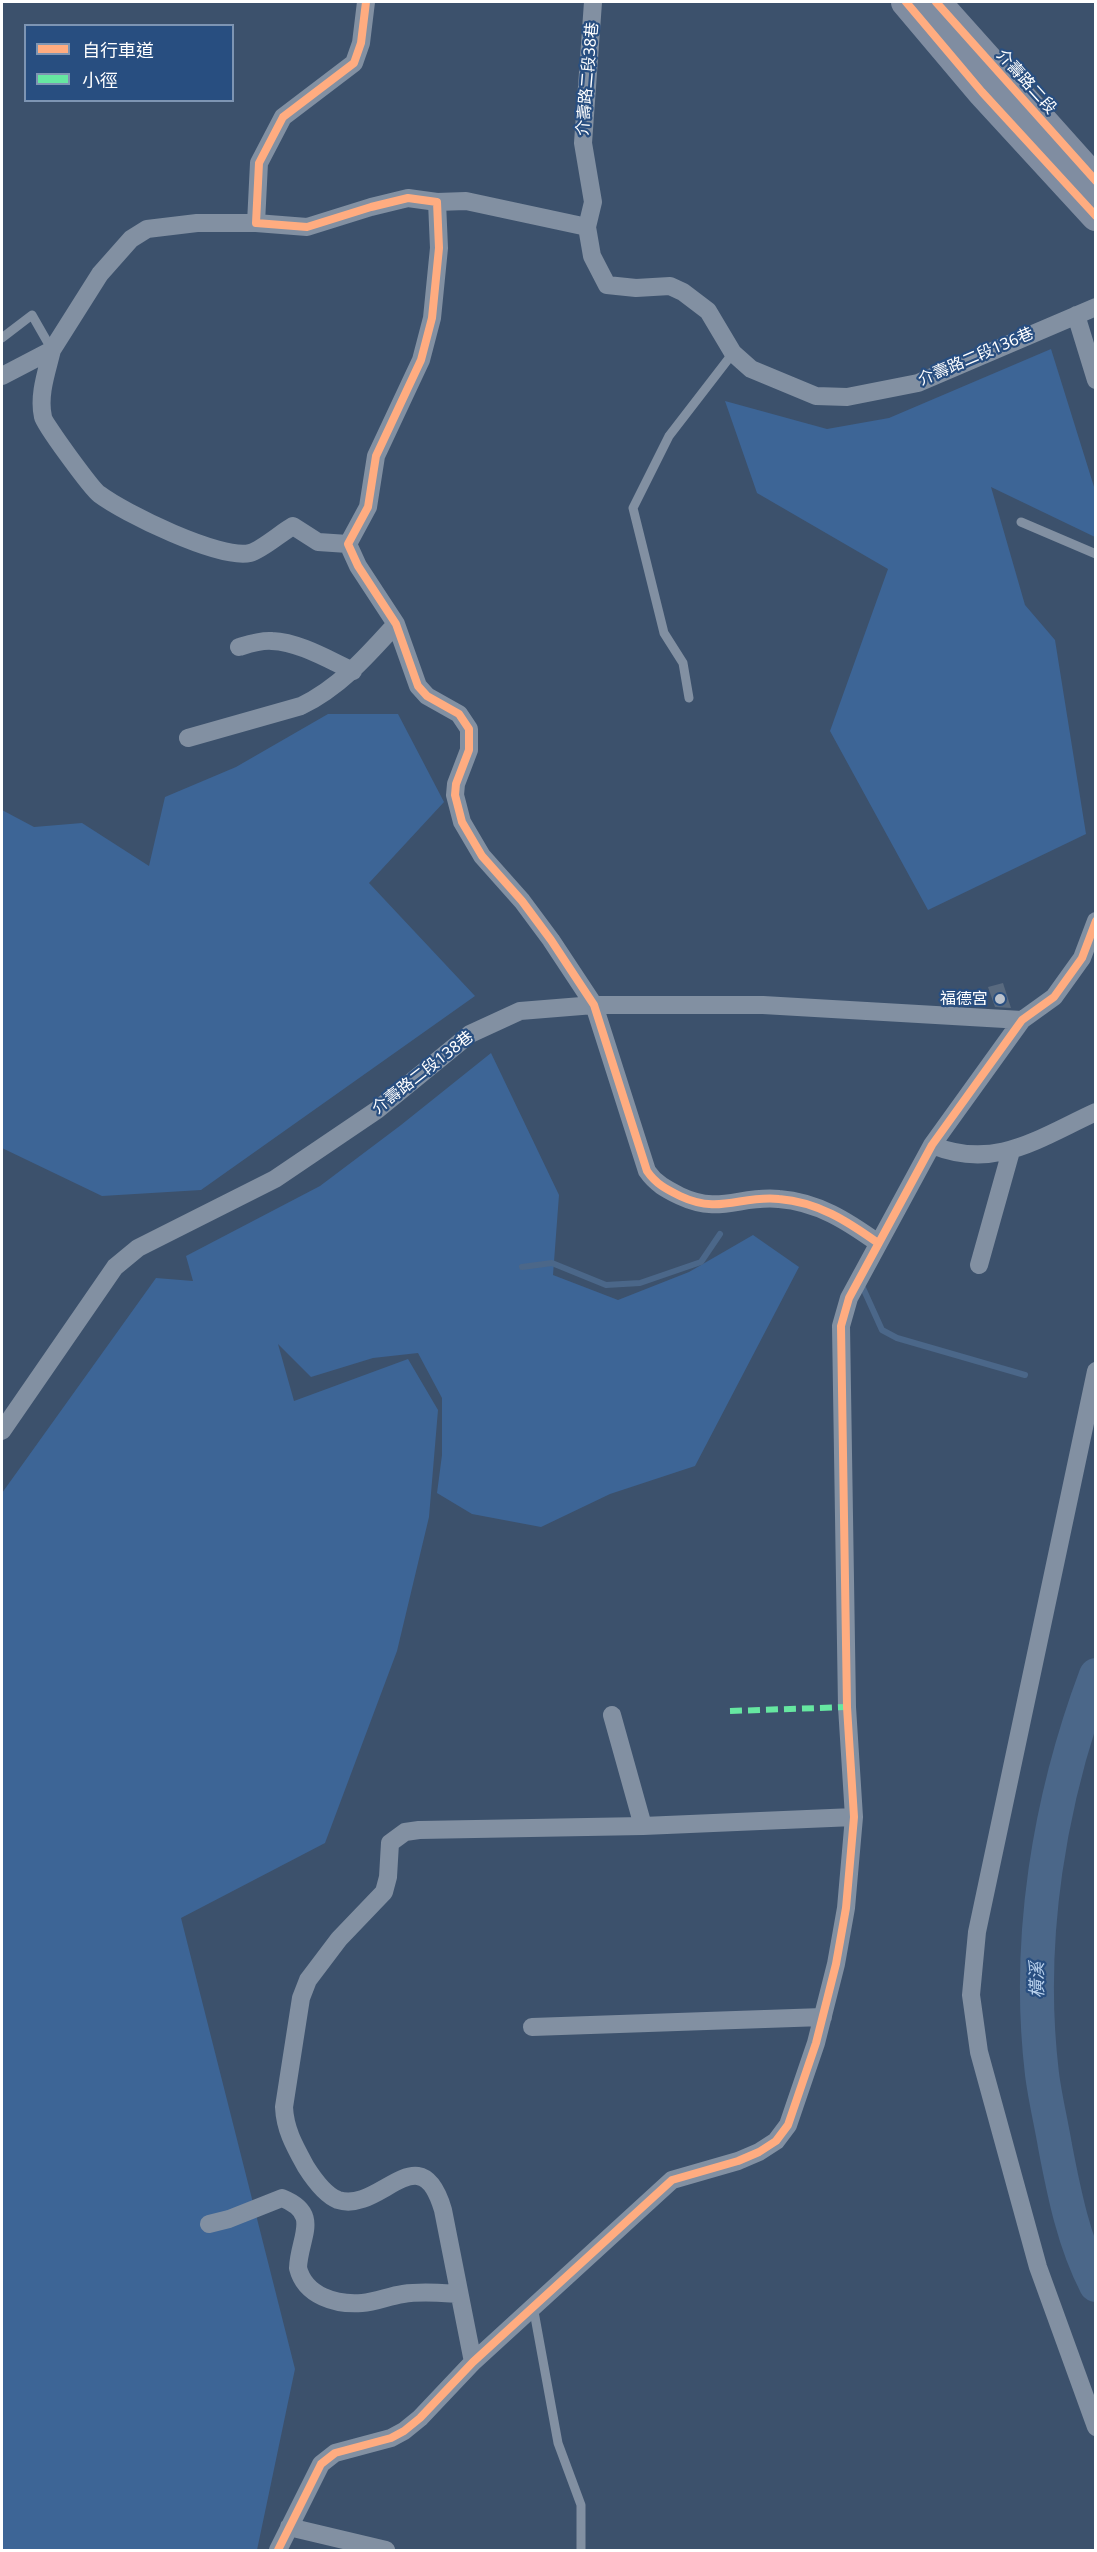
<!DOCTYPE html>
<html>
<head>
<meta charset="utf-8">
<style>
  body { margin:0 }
  #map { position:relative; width:1097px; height:2552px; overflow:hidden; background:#3c516c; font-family:"Noto Sans","Noto Sans TC",sans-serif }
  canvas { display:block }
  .frame { position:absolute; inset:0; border:3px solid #fff; pointer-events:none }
  .legend { position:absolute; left:24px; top:24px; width:210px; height:78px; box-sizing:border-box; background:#284e80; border:2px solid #7e95b3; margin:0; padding:8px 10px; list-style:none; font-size:18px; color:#fff }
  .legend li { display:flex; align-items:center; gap:12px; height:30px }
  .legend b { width:30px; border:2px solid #7e95b3 }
</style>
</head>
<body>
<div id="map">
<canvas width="1097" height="2552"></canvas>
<div class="frame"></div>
<ul class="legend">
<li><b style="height:8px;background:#ffac80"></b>自行車道</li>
<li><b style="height:8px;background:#66e7a1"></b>小徑</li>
</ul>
</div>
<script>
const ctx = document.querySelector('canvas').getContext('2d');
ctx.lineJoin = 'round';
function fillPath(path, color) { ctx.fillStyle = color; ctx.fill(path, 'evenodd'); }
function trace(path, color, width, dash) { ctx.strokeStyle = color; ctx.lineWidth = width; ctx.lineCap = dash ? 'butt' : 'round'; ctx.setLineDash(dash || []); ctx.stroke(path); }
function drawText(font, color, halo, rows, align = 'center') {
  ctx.font = font + ' "Noto Sans","Noto Sans TC",sans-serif'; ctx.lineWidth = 4.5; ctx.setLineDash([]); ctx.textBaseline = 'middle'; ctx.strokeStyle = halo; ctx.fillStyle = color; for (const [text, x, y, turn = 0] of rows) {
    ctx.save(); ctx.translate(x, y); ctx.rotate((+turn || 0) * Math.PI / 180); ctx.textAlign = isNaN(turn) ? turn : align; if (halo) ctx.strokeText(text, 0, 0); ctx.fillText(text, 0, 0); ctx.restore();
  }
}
fillPath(new Path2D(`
  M1051,349L1095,490V537L991,487L1025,605L1055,640L1086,834L928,910L830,731L888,569L757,493L725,401L827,429L889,418Z
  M328,714H398L444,802L369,883L475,996L201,1190L102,1196L2,1148V810L34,827L82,823L149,866L165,797L236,767Z
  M491,1053L559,1195L553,1275L618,1300L689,1272L753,1235L799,1267L695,1466L610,1494L541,1527L472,1514L437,1493L442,1455V1398L418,1353L373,1358L311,1377L278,1344L294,1401L408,1359L438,1410L429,1517L397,1651L325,1843L181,1918L295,2369L257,2550H2V1493L156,1278L193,1281L186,1256L320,1186L401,1125Z`), '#3d6596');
trace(new Path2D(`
  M522,1267L552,1263L606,1285L640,1283L701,1262L720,1234
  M863,1288L882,1330L897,1338L1025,1375`), '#4b6789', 6);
trace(new Path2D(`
  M1096,1675C1049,1800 1026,1940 1042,2074C1045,2098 1051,2122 1055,2146C1064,2193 1074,2243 1096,2285`), '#4b6789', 34);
fillPath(new Path2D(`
  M1003,983L1011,1008L995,1007L988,987Z`), '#596a7f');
trace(new Path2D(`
  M2,338L32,315L52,350
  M1021,522L1096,554
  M689,698L683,663L664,633L633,508L669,436L733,353
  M533,2306L558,2443L581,2505V2550`), '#8290a2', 9);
trace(new Path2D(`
  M366,2L361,43L354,63L283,117L259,163L256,223L307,227L371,207L408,198L437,202L439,248L432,318L421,360L376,456L368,507L348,544L358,566L396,624L418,686L427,696L459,714L469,729V750L456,784L455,795L462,822L482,856L522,901L551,940L594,1005L647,1171C656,1184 666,1189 680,1196C720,1215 740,1195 779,1199C818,1202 847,1221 878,1243
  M593,2L583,143L593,202L587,227L592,256L607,285L636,288L670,286L683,292L708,311L733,353L751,369L816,396L847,397L918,383L1096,307
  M437,202L466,201L587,227
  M1076,315L1096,380
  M52,350C47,371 38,395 43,417C44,424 92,489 99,494C124,513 220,560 250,553C262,550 282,532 293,526L318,542L348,544
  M2,376L52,350L100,274L131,239L147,229L197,223H256
  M239,647C249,644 261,640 272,641C299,642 329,660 353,671
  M188,738L301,706C340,687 367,656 396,624
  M932,1145C995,1171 1039,1138 1096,1112
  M979,1265L1011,1151
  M1096,1371L977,1932L971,1995L979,2052L1038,2267L1096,2427
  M2,1431L115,1267L138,1248L275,1179L377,1110L470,1034L520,1011L594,1005H763L1022,1020
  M612,1715L643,1826
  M532,2027L823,2017
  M209,2224L229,2219L282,2198C322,2214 299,2237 298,2268C305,2296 336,2305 362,2303C376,2302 389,2296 403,2294C422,2291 441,2293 459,2294
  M473,2362L443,2210C420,2132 380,2214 338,2200C325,2195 313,2178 306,2167C295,2147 285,2130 284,2107L301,1998L308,1980L339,1939L384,1892L388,1877L390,1843L405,1832L419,1830L643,1826L854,1817
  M289,2527L386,2550
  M278,2550L321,2464L335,2453L391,2438L404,2431L420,2418L473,2362L672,2180L738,2161L759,2152L776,2141L788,2125L816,2043L836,1964L846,1908L854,1817L847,1707L841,1326L849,1298L932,1145L1022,1020L1054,997L1082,958L1096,921`), '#8290a2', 18);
trace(new Path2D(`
  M906,2L982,92L1096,216
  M936,2L1096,181`), '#808da1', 30);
trace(new Path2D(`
  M730,1711L847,1707`), '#66e7a1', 6, [12, 6]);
trace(new Path2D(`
  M366,2L361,43L354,63L283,117L259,163L256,223L307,227L371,207L408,198L437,202L439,248L432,318L421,360L376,456L368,507L348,544L358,566L396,624L418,686L427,696L459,714L469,729V750L456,784L455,795L462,822L482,856L522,901L551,940L594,1005L647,1171C656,1184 666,1189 680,1196C720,1215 740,1195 779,1199C818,1202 847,1221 878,1243
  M906,2L982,92L1096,216
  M936,2L1096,181
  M278,2550L321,2464L335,2453L391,2438L404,2431L420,2418L473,2362L672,2180L738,2161L759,2152L776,2141L788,2125L816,2043L836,1964L846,1908L854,1817L847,1707L841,1326L849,1298L932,1145L1022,1020L1054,997L1082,958L1096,921`), '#ffac80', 8);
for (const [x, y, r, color] of [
  [1000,999,6,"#bbc2cc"]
]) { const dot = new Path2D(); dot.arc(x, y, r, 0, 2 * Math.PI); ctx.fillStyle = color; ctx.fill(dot); trace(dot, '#284e80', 2); }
drawText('16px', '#fff', '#284e80', [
  ["介壽路二段38巷",588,79,-85],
  ["介壽路二段",1026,82,48],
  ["介壽路二段136巷",976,357,-23],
  ["介壽路二段138巷",423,1073,-38]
]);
drawText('16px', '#fff', '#284e80', [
  ["福德宮",988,999]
], 'right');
drawText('italic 18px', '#bad2ed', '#284e80', [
  ["橫溪",1038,1980,-90]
]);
</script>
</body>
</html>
